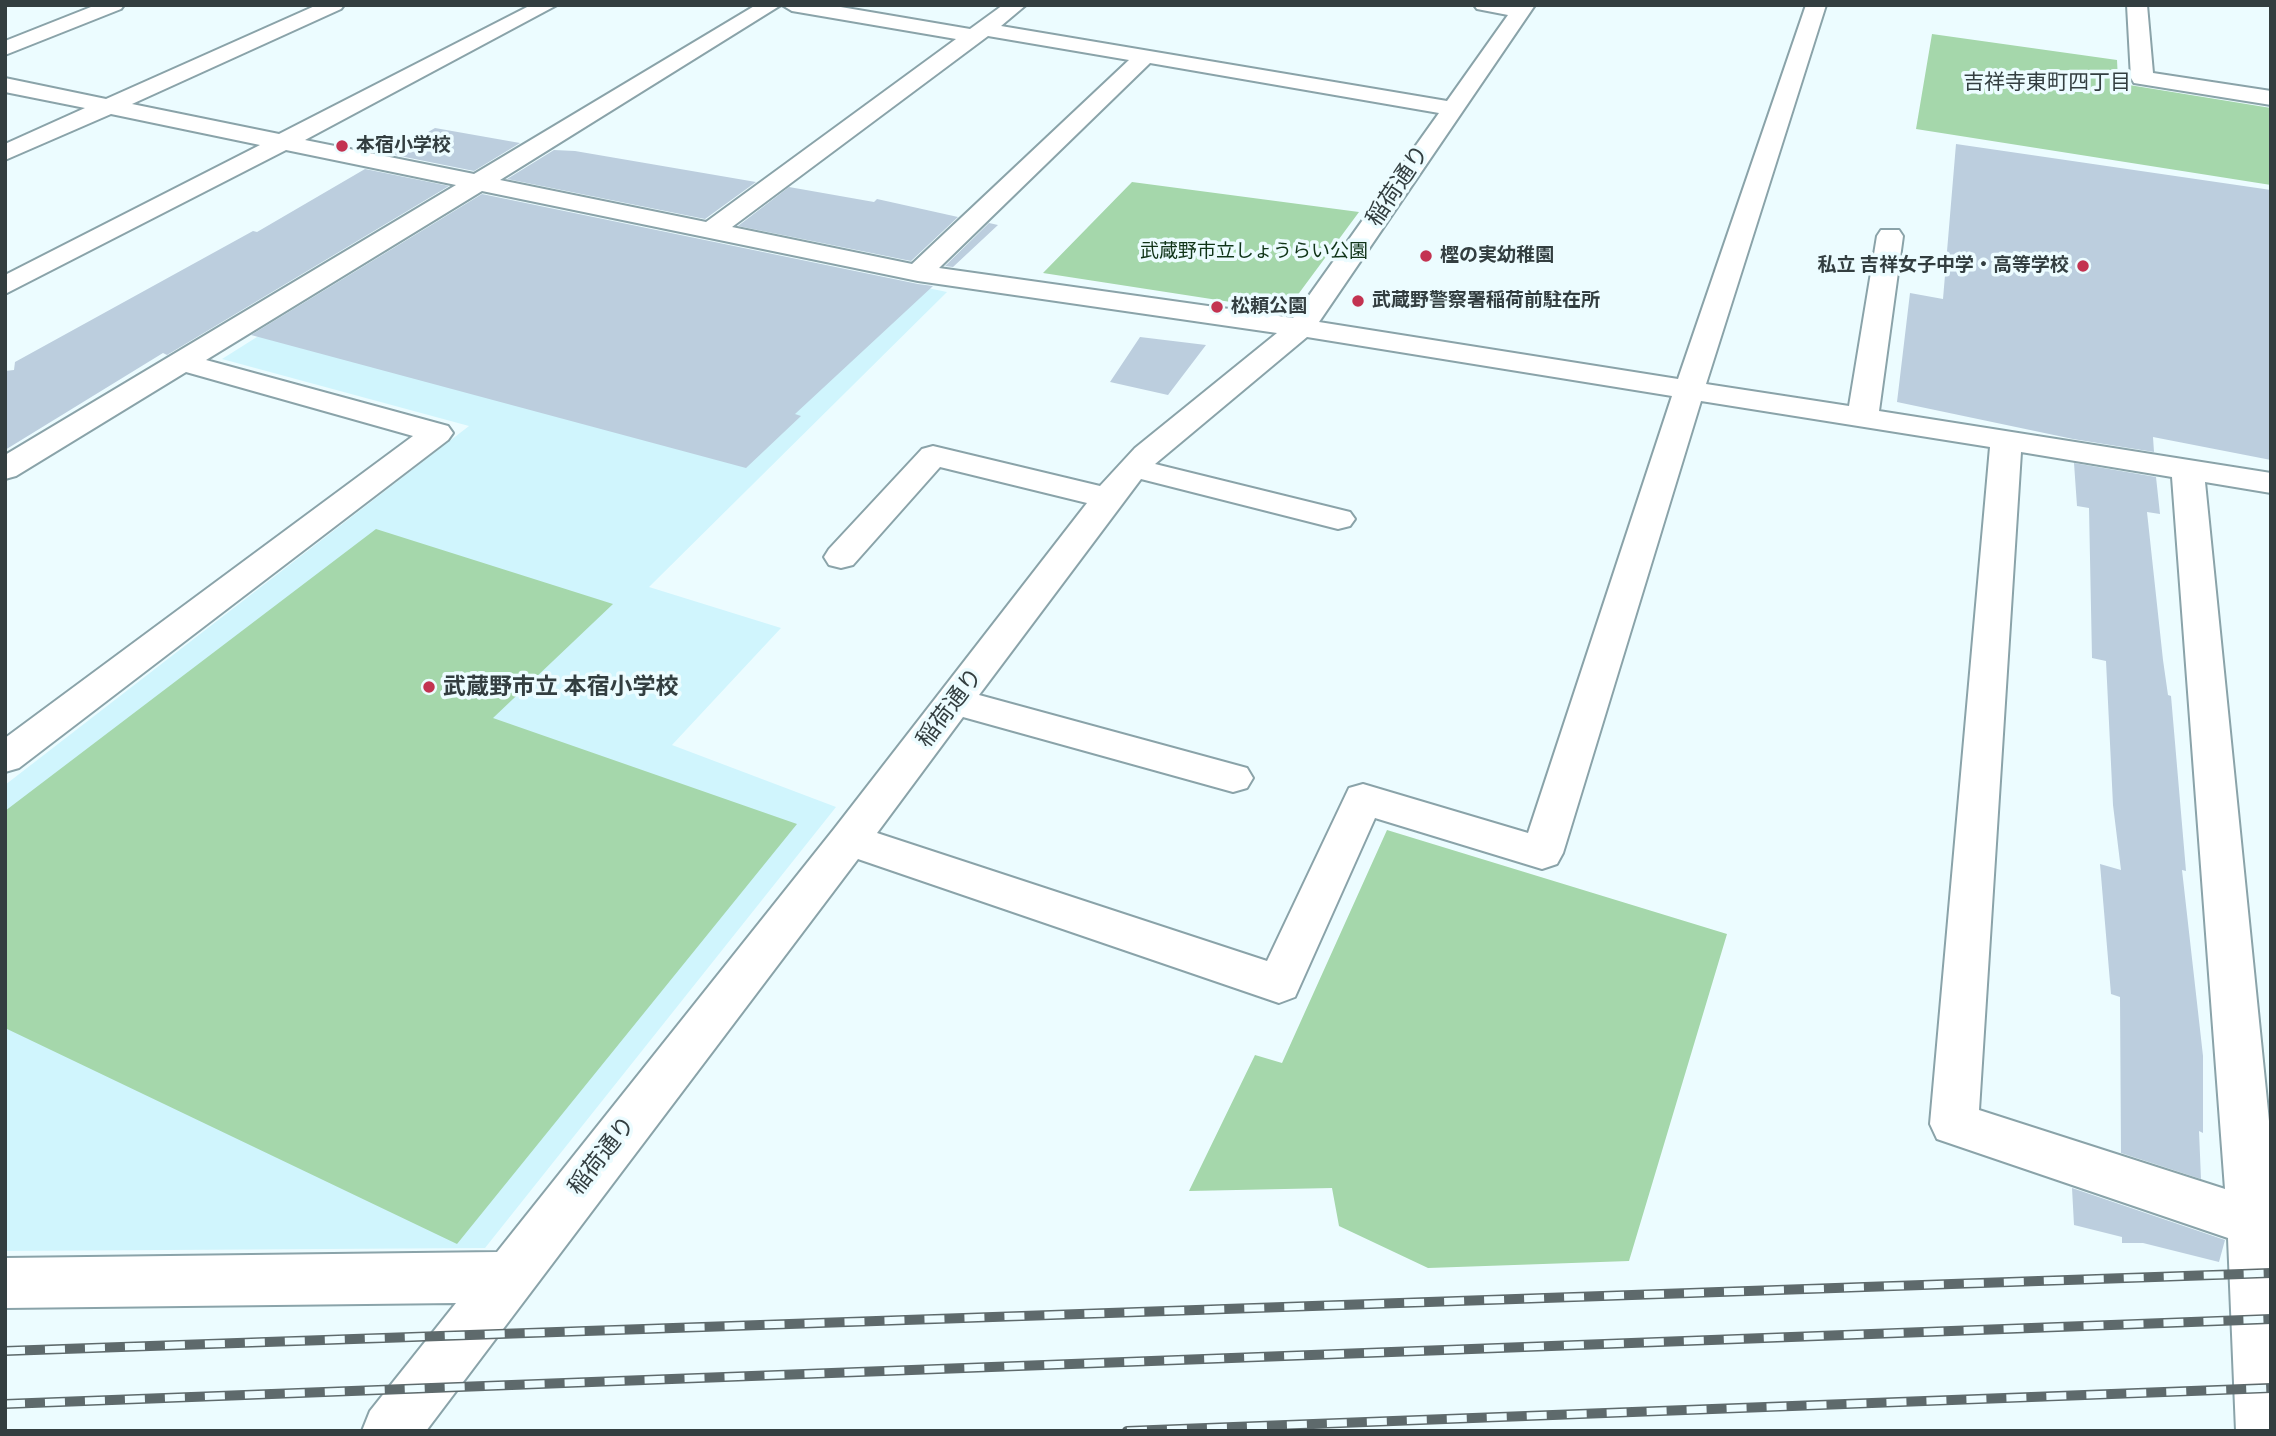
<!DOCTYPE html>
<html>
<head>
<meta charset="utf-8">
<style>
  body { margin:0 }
  #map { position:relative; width:2276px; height:1436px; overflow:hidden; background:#ecfcff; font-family:"IBM Plex Sans",sans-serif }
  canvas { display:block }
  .frame { position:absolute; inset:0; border:7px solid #333e40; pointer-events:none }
</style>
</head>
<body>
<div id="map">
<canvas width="2276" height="1436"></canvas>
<div class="frame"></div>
</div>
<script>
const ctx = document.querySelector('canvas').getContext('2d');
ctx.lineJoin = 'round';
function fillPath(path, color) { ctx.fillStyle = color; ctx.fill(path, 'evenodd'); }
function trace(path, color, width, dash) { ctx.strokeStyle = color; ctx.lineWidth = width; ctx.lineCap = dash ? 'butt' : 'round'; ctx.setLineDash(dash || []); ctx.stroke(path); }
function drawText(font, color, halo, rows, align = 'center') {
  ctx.font = font + ' "IBM Plex Sans","Noto Sans JP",sans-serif'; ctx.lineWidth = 7; ctx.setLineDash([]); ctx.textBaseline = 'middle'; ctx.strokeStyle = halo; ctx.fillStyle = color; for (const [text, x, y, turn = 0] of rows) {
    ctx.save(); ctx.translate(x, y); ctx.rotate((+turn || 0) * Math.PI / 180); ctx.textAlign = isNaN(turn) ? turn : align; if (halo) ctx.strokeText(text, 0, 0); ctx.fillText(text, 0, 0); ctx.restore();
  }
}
fillPath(new Path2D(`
  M481,196L947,292L649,587L781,628L672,745L836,807L485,1248L5,1251V785L469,426L222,359Z`), '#d0f5fd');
fillPath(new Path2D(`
  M1932,34L2117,60L2118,80L2123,84L2271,108V185L1916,129Z
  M1132,182L1359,212L1291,304L1276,309L1043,273Z
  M376,529L613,604L493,718L797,824L457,1244L5,1028V811Z
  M1387,830L1727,934L1629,1261L1428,1268L1339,1226L1332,1188L1189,1191L1255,1055L1282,1063Z`), '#a5d7ab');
fillPath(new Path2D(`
  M435,128L520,143L474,171L390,154Z
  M1956,144L2271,190V460L2153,437L2154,452L2073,439L1897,402L1910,293L1943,299Z
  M554,150L575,151L756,182L705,219L507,179Z
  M365,169L449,186L167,355L163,353L5,450V371L14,370L15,362L253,231L257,232Z
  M789,187L874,202L877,199L958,217L911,261L738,226Z
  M482,194L918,284L933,286L795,414L801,416L746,468L251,335Z
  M989,223L998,225L953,267L945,266Z
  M1140,337L1206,345L1168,395L1110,382Z
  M2074,463L2156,477L2160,514L2147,512L2163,660L2168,695L2171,696L2186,871L2182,870L2203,1056V1133L2199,1131L2201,1179L2121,1153L2120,997L2111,994L2100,864L2121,870L2113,805L2106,661L2092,658L2089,508L2077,506Z
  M2072,1188L2225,1240L2219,1262L2143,1243H2122V1237L2074,1225Z`), '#bccede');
const minor = new Path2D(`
  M96,5H124L121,9L5,55V41Z
  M317,5H344L341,9L132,104L279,134L531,5H557L305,140L474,174L756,5H781L500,180L706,222L956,39L792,11L782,5H829L970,29L1003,5H1026L1001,26L1447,101L1508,15L1477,9L1474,5H1535L1319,322L1678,379L1806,5H1826L1706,384L1849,406L1877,236L1881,230H1899L1903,236L1879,411L2271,473V493L2205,482L2271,1141V1431H2236L2228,1238L1937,1139L1930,1124L1990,447L1701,401L1563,853L1557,864L1542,869L1375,818L1295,997L1279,1003L858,859L426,1431H362L370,1411L456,1303L5,1308V1258L497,1252L834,829L1087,503L940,467L853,565L841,568L829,565L824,557L829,549L922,449L933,446L1100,486L1135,448L1277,333L918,281L482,191L206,360L448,426L453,433L448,440L19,768L5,772V738L413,436L186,372L16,476L5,479V455L456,185L286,150L5,294V275L260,145L111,114L5,160V144L85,108L5,92V78L106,99ZM988,36L1129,60L912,264L732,227ZM1150,63L1439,113L1293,318L939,268ZM1307,337L1672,396L1528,833L1363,784L1349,788L1267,961L877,833L963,717L1233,792L1247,788L1253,778L1247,768L979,695L1141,479L1338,529L1350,526L1355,519L1350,512L1155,464ZM2021,452L2172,477L2225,1189L1979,1110Z
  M2127,5H2147L2153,73L2271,91V105L2134,83L2131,78Z`);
trace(minor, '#8aa3a9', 4);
fillPath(minor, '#fff');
const rail = new Path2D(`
  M5,1351L2271,1273
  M5,1404L2271,1319
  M1127,1431L2271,1388`);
trace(rail, '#5e6a6c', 10);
trace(rail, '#ecfcff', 7, [20]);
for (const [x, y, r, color] of [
  [342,146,7,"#c33351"],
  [1426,256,7,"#c33351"],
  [2083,266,7,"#c33351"],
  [1358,301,7,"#c33351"],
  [1217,307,7,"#c33351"],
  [429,687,7,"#c33351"]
]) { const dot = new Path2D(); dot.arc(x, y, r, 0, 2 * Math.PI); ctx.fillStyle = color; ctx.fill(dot); trace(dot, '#ecfcff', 2.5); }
drawText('bold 19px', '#333e40', '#ecfcff', [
  ["本宿小学校",356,146],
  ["樫の実幼稚園",1440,256],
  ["私立 吉祥女子中学・高等学校",2069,266,"right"],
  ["武蔵野警察署稲荷前駐在所",1372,301],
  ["松頼公園",1231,307]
], 'left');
drawText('19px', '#103418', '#ecfcff', [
  ["武蔵野市立しょうらい公園",1254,252]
]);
drawText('21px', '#333e40', '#ecfcff', [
  ["吉祥寺東町四丁目",2047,83]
]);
drawText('23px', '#333e40', '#ecfcff', [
  ["稲荷通り",1398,186,-56],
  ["稲荷通り",950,708,-53],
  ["稲荷通り",602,1156,-52]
]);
drawText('bold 23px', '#333e40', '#ecfcff', [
  ["武蔵野市立 本宿小学校",443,687]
], 'left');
</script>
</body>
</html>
